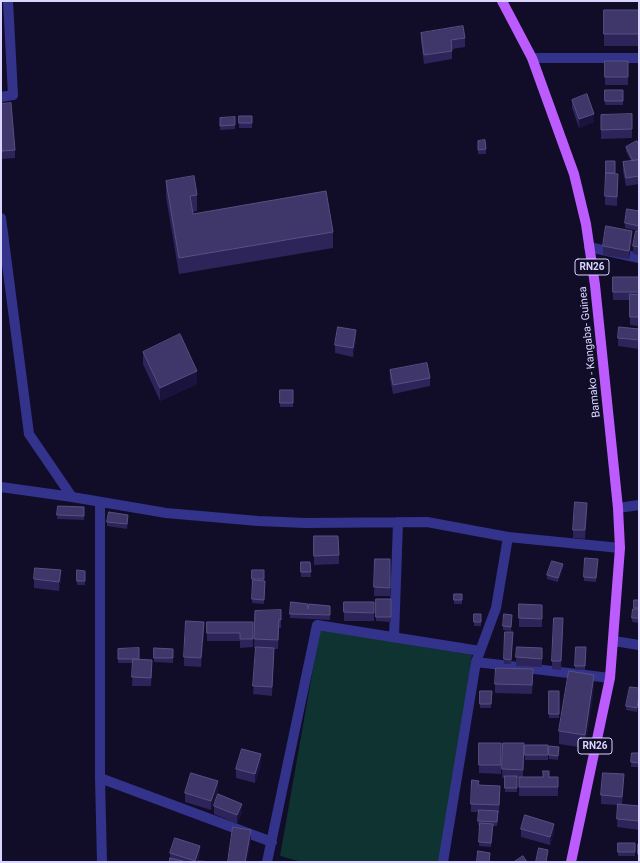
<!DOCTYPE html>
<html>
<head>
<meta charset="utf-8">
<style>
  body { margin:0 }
  #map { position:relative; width:640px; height:863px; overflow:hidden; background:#110d29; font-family:Roboto,sans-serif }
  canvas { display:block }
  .frame { position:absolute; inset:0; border:2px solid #d8d5ff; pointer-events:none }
</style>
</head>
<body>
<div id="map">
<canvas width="640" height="863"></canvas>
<div class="frame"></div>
</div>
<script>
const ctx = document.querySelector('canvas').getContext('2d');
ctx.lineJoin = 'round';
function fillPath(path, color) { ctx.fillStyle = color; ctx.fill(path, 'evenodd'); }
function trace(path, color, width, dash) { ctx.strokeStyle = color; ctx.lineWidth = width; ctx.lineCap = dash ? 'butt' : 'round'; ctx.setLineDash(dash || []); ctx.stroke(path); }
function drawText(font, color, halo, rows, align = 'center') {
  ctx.font = font + ' Roboto,sans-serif'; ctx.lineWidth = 4; ctx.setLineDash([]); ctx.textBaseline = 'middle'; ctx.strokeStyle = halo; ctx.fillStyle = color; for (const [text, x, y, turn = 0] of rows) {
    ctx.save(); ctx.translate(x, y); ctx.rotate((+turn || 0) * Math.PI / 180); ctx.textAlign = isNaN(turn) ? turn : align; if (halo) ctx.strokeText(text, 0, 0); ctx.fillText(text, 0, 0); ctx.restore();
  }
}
fillPath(new Path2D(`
  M320,629L472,655L441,862H302L280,856Z`), '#0f3331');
trace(new Path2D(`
  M532,58H639
  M1,97L13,95L8,1
  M1,218L29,434L72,497L166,513L258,521L306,523L427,522L508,537L620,548
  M589,247L639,258
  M1,487L72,497
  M100,502V778L102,862
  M618,508L639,505
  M394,637L398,522
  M614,641L639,645
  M476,662L610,678
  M100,778L272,842
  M267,862L317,625L480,651
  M443,862L476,662L496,608L508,537`), '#33338c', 10);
trace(new Path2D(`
  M502,1L532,58L574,174L586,224L595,285L618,508L620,548L610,678L571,862`), '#bc5cff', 10);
fillPath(new Path2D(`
  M604,10H639V46H604Z
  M421,33L465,38V47L452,49V59L424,64L421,41Z
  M605,61H628V85H605Z
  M605,90H623V105H605Z
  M572,100L594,122L579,128L572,108Z
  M1,104L15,150V158L2,159L1,154Z
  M601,115L632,129V138L601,139Z
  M239,116H252V128H239Z
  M220,118L235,125V129L220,130Z
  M478,141L486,149V154H478Z
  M639,145V184L626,186L623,171V162L631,161L626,151V147Z
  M615,173L618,182L617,206L605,205V196Z
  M166,181L197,195V211L193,212V214L333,232V248L179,274L166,197Z
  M639,211V231L625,228V223Z
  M639,231V255L633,254V246Z
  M632,239L629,259L603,255V246Z
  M613,277H639V326L630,325V300H613Z
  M639,329V349L618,346V338Z
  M356,339L353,357L335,353V345Z
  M143,352L197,384L160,401L143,364Z
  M390,370L430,378V386L393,394L390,379Z
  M280,390H293V407H280Z
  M58,506L84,507V520L57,519Z
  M587,511L585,539L573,538V530Z
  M128,520L127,529L107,526V522Z
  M314,536L339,555V564L314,565Z
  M375,559H390V596H374Z
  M598,559L596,582L584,581V577Z
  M301,562H310L311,577H301Z
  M563,568L558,582L547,579V575Z
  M252,570H264V580L265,581L264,604L252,603L253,583H252Z
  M85,575V585H77V581Z
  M34,579H61L59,591L34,588Z
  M454,594H462V604H454Z
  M376,599H391V622L376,621Z
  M634,600H639V623L632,622L633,609H634Z
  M344,602H374V621H344Z
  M519,604L542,605V627H519Z
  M330,606V620L290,618V614Z
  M255,611L281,619V628H279L278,649H274L272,696L253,694L256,648H254Z
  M474,614H481V626H474Z
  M512,619L511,631L503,630V626Z
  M207,622H253V647L240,648V641H207Z
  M563,627L561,670L552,669V661Z
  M204,631L201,667L184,666V657Z
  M505,632H513L511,664H504Z
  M576,647H586L585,670H575Z
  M154,648L173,649V663L154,662Z
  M118,649L139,659L152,668L151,686H132L133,663H118Z
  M542,656V667L516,666V657Z
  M533,678L532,694L495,693V684Z
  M594,688L585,748L559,744V731Z
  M639,688V699L637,712L626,710V706Z
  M480,691H492L491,708H480Z
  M549,691H559V718H549Z
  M479,743H501V774L479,773Z
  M503,743H524L523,777H558V796H519V778H517V792H505V778H502Z
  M525,745H548V760H525Z
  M549,746L559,747L558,760L549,759Z
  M632,753H639V767H631Z
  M261,763L255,783L236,778V769Z
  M624,783L622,805L639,806V830L617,827L618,805L601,804V795Z
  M479,785L500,794L499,813H498L497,826H493L491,847L479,846L480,825H478L479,812H471V804Z
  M218,789L211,810L185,802V793Z
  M214,806L242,812L237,824L214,814Z
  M521,829L554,832L550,845L521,837Z
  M618,843H635V856H618Z
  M170,853L200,855L197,862H170Z`), '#2d2459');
fillPath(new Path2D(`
  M594,114V122L579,128V119Z
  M632,231V239L629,259V251Z
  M356,330V339L353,357V348Z
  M197,371V384L160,401V388Z
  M587,503V511L585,539V530Z
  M563,564V568L558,582V578Z
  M61,570V579L59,591V582Z
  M563,618V627L561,670V661Z
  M204,622V631L201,667V658Z
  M274,648V657L272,696V687Z
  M594,675V688L585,748V735Z
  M639,695V699L637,712V708Z
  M261,754V763L255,783V774Z
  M624,774V783L622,805V797Z
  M218,781V789L211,810V801Z
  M242,804V812L237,824V815Z
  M554,824V832L550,845V837Z
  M251,830V839L247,862H245Z
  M200,846V855L197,862H195Z`), '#1a133e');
const building = new Path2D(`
  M604,10H639V34H604Z
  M463,26L465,38L451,40L452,51L424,55L421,33Z
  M605,61H628V77H605Z
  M605,90H623V101H605Z
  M587,94L594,114L579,119L572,100Z
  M11,103L15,150L2,151L1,145V104Z
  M632,114V129L601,130V115Z
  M239,116H252V123H239Z
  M235,117V125L220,126V118Z
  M485,140L486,149L478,150V141Z
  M637,141L639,145V159L633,161L626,147Z
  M639,160V176L626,178L623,162Z
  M606,161H615V173H606Z
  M606,173L618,174L617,197L605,196Z
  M194,176L197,195L190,196L193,214L326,191L333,232L179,258L166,181Z
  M627,209L639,211V226L625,223Z
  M606,226L632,231L629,251L603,246Z
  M636,231H639V247L633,246Z
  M613,277H639V292H613Z
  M630,294L639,295V317H630Z
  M338,327L356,330L353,348L335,345Z
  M619,327L639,329V340L618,338Z
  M180,334L197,371L160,388L143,352Z
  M427,363L430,378L393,385L390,370Z
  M280,390H293V403H280Z
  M575,502L587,503L585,530H573Z
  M58,506L84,507V516L57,515Z
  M109,512L128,515L127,524L107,522Z
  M314,536H338L339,555L314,556Z
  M585,558L598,559L596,578L584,577Z
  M375,559H390V588L374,587Z
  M552,561L563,564L558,578L547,575Z
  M301,562H310L311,572H301Z
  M35,568L61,570L59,582L34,579Z
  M77,570L85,571V581H77Z
  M252,570H264V579H252Z
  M253,580L265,581L264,600L252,599Z
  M454,594H462V600H454Z
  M376,599H391V617H376Z
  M634,600H639V608H634Z
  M291,602L308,604V609L309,604L330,606V615L290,614Z
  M344,602H374V613L344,612Z
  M519,604L542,605V619L519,618Z
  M633,609H639V618H632Z
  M281,610V620L279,619L278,640L254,639L255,611Z
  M474,614H481V622H474Z
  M504,614L512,615L511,627L503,626Z
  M554,618H563L561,661H552Z
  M186,621L204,622L201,658L184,657Z
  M207,622H253V639H240V633H207Z
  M505,632H513L511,660L504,659Z
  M256,647L274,648L272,687L253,686Z
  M517,647L542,648V659L516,657Z
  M576,647H586L585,666H575Z
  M139,648V659H118V649Z
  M154,648L173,649V658H154Z
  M133,659L152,660L151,678L132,677Z
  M496,668L533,669L532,685L495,684Z
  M569,671L594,675L585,735L559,731Z
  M630,687L639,688V695L637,708L626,706Z
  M480,691H492L491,704H480Z
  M549,691H559V714H549Z
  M479,743H501V765H479Z
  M503,743H524L523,770L502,769Z
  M525,745H548V755H525Z
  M549,746L559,747L558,756L549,755Z
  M242,749L261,754L255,774L236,769Z
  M632,753H639V763L631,762Z
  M543,771H549V777H558V787H519V777H543Z
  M191,773L218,781L211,801L185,793Z
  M603,773L624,774L622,797L601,795Z
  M505,776H517V788H505Z
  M472,780L479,781L478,785L500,786L499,805L471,804Z
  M218,794L242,804L237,815L214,806Z
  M618,804L639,806V821L617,819Z
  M479,810L498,811L497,822L478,821Z
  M525,815L554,824L550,837L521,829Z
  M480,823L493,824L491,843L479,842Z
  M233,827L251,830L245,862H228Z
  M175,838L200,846L195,861L170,853Z
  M618,843H635V852H618Z
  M638,844H639V854H638Z
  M539,848L548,850L546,862H536Z
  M478,851L490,853L489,862H477Z
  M523,856L527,862H514Z
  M170,858L187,862H170Z
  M198,861L214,862H198Z`);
fillPath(building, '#3f376a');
trace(building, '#575082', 1);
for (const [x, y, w] of [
  [592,267,34],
  [595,746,34]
]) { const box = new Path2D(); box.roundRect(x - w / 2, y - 8, w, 16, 3); ctx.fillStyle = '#110d29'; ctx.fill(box); trace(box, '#d8d5ff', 1); }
drawText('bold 10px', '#d8d5ff', null, [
  ["RN26",592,267],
  ["RN26",595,746]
]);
drawText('11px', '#d8d5ff', '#110d29', [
  ["Bamako - Kangaba- Guinea",590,352,-96]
]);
</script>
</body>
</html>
